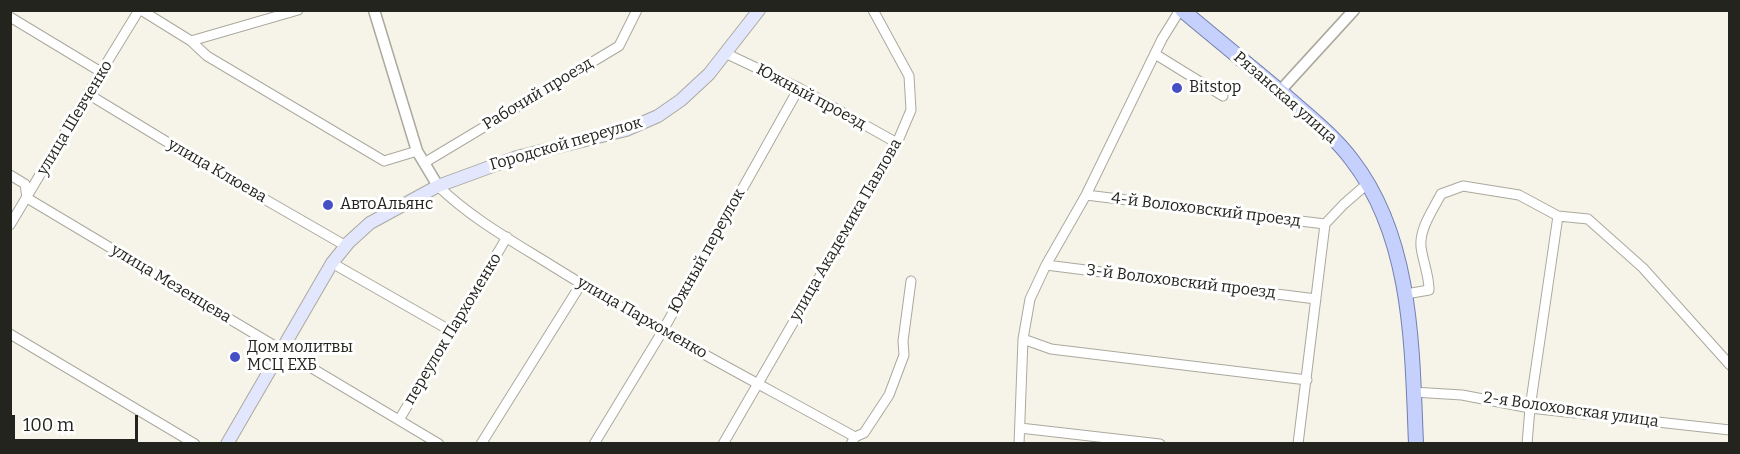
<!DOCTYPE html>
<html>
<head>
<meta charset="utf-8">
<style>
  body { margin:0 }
  #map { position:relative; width:1740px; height:454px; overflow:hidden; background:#f6f4e8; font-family:Bitter,serif }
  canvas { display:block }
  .frame { position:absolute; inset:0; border:12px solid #24241f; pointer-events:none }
  .scale { position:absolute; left:12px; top:415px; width:126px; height:27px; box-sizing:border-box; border:3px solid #24241f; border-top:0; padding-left:8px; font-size:18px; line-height:21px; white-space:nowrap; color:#24241f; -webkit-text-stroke:4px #fff; paint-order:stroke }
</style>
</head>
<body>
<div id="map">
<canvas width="1740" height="454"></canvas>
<div class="frame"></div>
<div class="scale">100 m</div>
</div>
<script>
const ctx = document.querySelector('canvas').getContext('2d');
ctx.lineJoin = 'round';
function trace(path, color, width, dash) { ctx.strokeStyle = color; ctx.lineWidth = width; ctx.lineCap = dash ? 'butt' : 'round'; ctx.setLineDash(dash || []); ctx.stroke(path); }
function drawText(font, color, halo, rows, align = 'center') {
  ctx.font = font + ' Bitter,serif'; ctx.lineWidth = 6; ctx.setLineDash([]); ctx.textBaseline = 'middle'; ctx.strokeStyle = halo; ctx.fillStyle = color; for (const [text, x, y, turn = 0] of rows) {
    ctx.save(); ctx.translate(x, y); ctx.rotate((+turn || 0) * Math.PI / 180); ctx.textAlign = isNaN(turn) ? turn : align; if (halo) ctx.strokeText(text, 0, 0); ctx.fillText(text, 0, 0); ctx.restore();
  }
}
const minor = new Path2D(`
  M141,10L191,41L207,56L384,161L417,151
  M10,17L101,72
  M191,41L298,10
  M725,53L799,88L897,143
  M1155,54L1223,96
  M88,94L200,162L346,246
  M424,163L619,46L637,10
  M10,175L25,184L27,198L439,444
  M438,186C472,219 514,242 554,267C652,328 754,381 855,437
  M1086,195L1325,224
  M10,225L101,72L139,10
  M332,263L451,331
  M1046,265L1316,299
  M1406,294L1429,290C1429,275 1423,262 1421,247C1419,229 1433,210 1441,194L1463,186L1519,195L1558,216L1588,219L1643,268L1730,365
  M10,334L195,444
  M1023,339L1051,349L1307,380
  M1413,392L1462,395L1530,408L1730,430
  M399,420L507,237
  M1020,428L1160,444
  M481,444L581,284
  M594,444L662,332L799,88
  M723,444L897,143L911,110L909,76L873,10
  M851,444L855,437L864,433L889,395L904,355L903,341L911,281
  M1019,444L1023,339L1030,299L1046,265L1086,195L1162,39L1180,10
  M1298,444L1325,224L1344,204L1367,184
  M1527,444L1530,408L1558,216`);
const tertiary = new Path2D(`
  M374,10L417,151L438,186
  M1280,91L1354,10`);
const secondary = new Path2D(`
  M227,444L332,263L349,242L370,223L438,186L517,157L626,130L658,116L681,100L709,74L759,10`);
const primary = new Path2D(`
  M1182,10C1217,39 1252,68 1287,97C1310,117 1334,136 1352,160C1413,239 1412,349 1416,444`);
trace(minor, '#aba99e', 11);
trace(tertiary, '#aba99e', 13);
trace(secondary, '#aba99e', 14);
trace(primary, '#737fae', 16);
trace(minor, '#fff', 9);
trace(tertiary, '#fff', 10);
trace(secondary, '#e2e7fe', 12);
trace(primary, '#c5d0fd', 14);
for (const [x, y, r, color] of [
  [1177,88,6,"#4550c5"],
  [328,205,6,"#4550c5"],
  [235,357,6,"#4550c5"]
]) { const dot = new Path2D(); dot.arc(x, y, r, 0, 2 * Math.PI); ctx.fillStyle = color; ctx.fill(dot); trace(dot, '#fff', 2); }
drawText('16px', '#24241f', '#fff', [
  ["Bitstop",1189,88],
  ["АвтоАльянс",340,205],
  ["Дом молитвы",247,348],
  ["МСЦ ЕХБ",247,366]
], 'left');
drawText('16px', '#24241f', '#fff', [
  ["Рабочий проезд",538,94,-31],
  ["Южный проезд",811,97,28],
  ["Рязанская улица",1285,98,41],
  ["улица Шевченко",75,118,-59],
  ["Городской переулок",566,144,-16],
  ["улица Клюева",217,171,30],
  ["4-й Волоховский проезд",1206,210,7],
  ["улица Академика Павлова",846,230,-60],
  ["Южный переулок",707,251,-61],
  ["3-й Волоховский проезд",1181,282,7],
  ["улица Мезенцева",171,284,31],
  ["улица Пархоменко",642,318,30],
  ["переулок Пархоменко",453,329,-59],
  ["2-я Волоховская улица",1571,410,8]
]);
</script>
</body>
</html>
